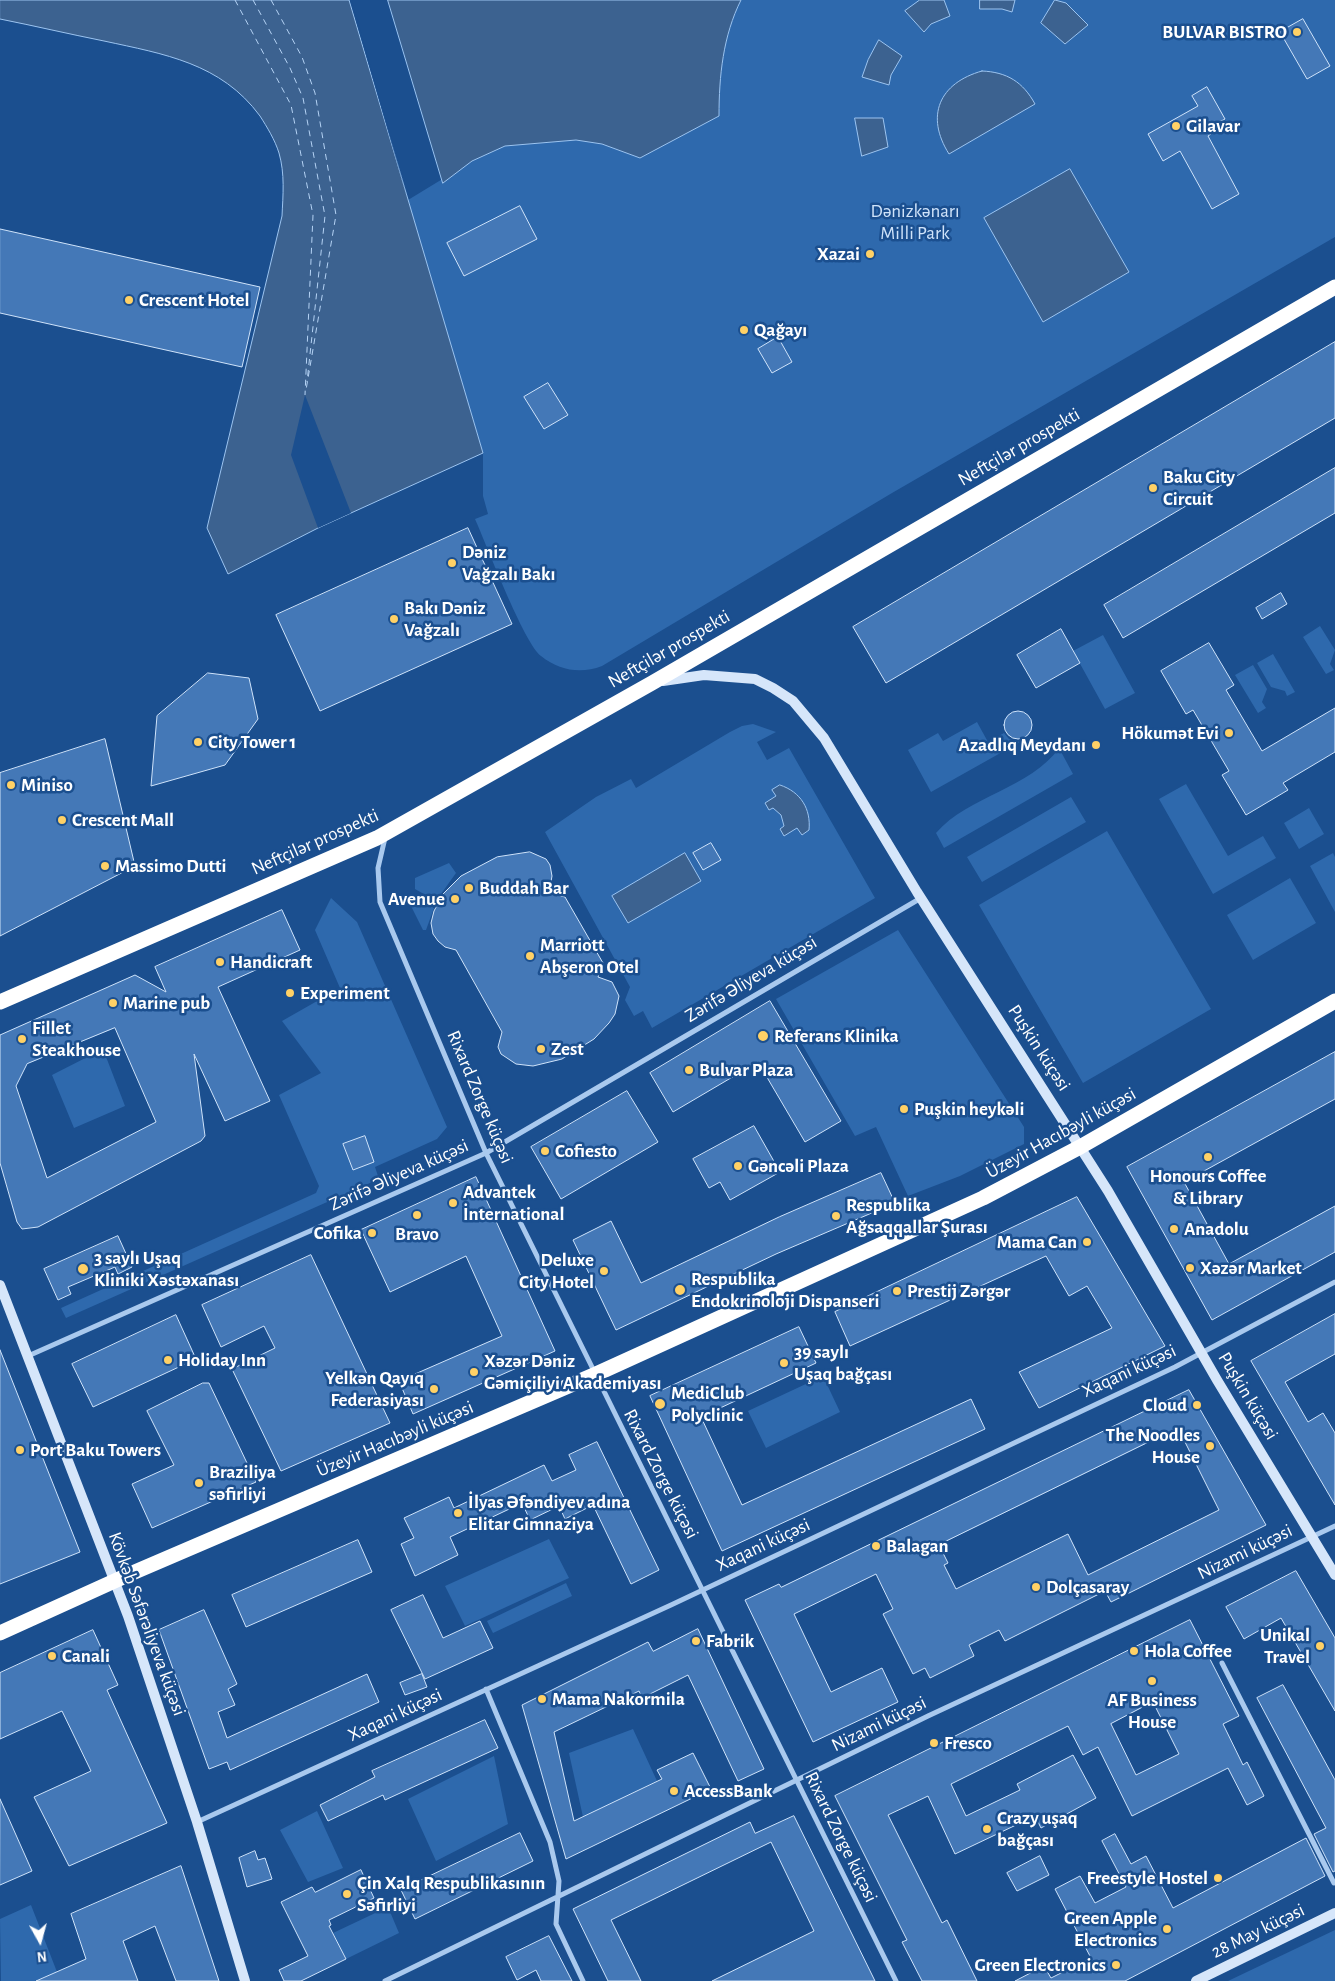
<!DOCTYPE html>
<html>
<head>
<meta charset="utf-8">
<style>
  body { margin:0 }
  #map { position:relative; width:1335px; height:1981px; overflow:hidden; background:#1b4f8f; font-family:"Alegreya Sans",sans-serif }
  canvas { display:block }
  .north { position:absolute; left:15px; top:1916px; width:50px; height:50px; -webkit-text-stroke:4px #1b4f8f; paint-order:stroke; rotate:173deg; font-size:14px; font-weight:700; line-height:20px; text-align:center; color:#fff }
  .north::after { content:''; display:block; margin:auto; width:18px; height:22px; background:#fff; clip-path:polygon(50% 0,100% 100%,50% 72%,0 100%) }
</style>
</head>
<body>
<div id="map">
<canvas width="1335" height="1981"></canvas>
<div class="north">N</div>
</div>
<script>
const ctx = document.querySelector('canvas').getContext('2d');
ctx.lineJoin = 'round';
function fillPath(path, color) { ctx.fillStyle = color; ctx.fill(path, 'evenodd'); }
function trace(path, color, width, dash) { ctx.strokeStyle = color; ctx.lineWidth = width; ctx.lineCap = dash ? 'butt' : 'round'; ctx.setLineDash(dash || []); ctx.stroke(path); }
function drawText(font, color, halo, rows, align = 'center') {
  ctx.font = font + ' "Alegreya Sans",sans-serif'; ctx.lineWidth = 5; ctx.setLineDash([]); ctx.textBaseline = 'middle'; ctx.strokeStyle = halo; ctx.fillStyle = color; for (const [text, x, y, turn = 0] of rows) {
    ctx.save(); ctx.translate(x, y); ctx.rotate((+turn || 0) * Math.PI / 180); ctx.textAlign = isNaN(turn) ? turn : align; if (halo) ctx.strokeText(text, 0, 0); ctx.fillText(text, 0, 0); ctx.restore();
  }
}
fillPath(new Path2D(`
  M741,0H1335V237L892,493L602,666C581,674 560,671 541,656C524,643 487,546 475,519L488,514L483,496V453L408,200L472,161L505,146L576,140L602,144L640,158L719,116C719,76 723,36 741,0Z
  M1320,626L1335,650L1330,664L1334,670L1326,674L1303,637Z
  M1103,635L1135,693L1105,709L1073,651Z
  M1273,654L1295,692L1287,696L1285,691L1271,687L1257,663Z
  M1253,665L1267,689L1262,702L1266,708L1258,713L1235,675Z
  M977,722L988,742L1004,733L1009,739L1020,742L931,792L908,750L938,733L943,741Z
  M753,724L776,732L757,742L767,760L789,748L875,898L652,1028L643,1011L634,1016L625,1000L630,987L545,832L596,797L631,779L636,788L730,732L742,726Z
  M1059,748L1073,774L944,848L936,833C968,796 1031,788 1059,748Z
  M1186,784L1228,856L1263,836L1276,858L1213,894L1159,799Z
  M1071,797L1086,822L982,882L967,857Z
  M1309,808L1324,834L1299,849L1284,823Z
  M1107,831L1211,1009L1083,1083L979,905Z
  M1333,853L1335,857V912L1310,866Z
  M449,863L456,873L436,901L415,889V878Z
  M1290,878L1316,923L1253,960L1227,915Z
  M411,895L434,908L426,930H423L407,898Z
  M331,898L357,922L447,1127L437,1139L375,1167L379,1179L66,1318L61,1308L316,1193L319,1186L279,1095L321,1073L282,1021L340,988L315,930Z
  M898,930L1024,1127V1144L960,1176L908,1196L876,1127L855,1136L776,999Z
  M103,1049L125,1106L74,1128L52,1075Z
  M823,1376L840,1412L766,1448L748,1411Z
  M549,1539L569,1578L465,1626L445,1586Z
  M566,1583L572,1596L493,1633L487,1621Z
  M633,1729L657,1781L583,1817L569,1753Z
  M494,1756L508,1824L436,1861L408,1799Z
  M317,1811L343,1868L308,1882L280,1830Z
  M31,1905L57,1972L35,1981H1L0,1919Z
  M388,1907L399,1933L346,1959L333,1933Z
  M1335,1930V1981H1228Z`), '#2e69ad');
const water = new Path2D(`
  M0,0H349L483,453L318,528L228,574L207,528L282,216C283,195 285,174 279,153C275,140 267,127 260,116C221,63 164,54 104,41C69,34 35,26 0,19Z
  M388,0H741C723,36 719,76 719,116L640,158L602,144L576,140L505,146L472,161L443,183Z
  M920,0H944L950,16L931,24L924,32L905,11Z
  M980,0H1015L1012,12L1002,9H980Z
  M1055,0L1066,3L1088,25L1065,44L1041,23Z
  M879,40L902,56L891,75L889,85L862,77L868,60Z
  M982,71C1007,72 1023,82 1035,104L949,154C925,116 939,83 982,71Z
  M855,118H883L888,147L862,156Z
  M1070,169L1129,272L1043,322L984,218Z
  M780,785C801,792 811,809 809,830L802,835L797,828L784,836L780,829L784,826L781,815L773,808L769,810L765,803L776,796L772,790Z
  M685,853L701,881L628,923L612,896Z`);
fillPath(water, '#3c6290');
trace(water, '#9cc4f0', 1);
fillPath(new Path2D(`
  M350,0H352L408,200Z
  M305,395L351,513L318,528L291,455Z`), '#1b4f8f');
trace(new Path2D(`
  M235,0L291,105L313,215L305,395
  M253,0L290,68L303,98L325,216L307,382
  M271,0L302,57L315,93L336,215L306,390`), '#b5d3f5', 1, [6, 5]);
const building = new Path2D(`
  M1303,19L1330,66L1307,79L1280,32Z
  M1207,87L1225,119L1208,128L1211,134L1208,136L1239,194L1212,209L1180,151L1163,161L1148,134L1198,106L1192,96Z
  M520,206L537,239L464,276L447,243Z
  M0,229L260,287L242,367L0,313Z
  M778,337L792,362L772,373L758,349Z
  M1335,342V418L886,683L853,627Z
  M548,383L568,415L544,429L524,397Z
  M1335,468V513L1123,638L1104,605Z
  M468,528L512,624L320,711L276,615Z
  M1281,593L1287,604L1262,619L1256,608Z
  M1061,629L1080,663L1036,688L1017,655Z
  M1209,643L1234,685L1226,690L1262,751L1335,708V752L1283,783L1288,790L1246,815L1222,775L1229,771L1193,710L1186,714L1161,671Z
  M208,673L249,678L258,719L225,765L151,786L157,716Z
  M1004 725a14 14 0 1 1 28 0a14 14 0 1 1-28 0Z
  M105,739L135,866L0,936V773Z
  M711,843L721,860L703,870L693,853Z
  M530,852L546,859L550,865L552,876L549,893L565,897L603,963L598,977L612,982L619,996L615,1014L609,1023L594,1039L562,1059L533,1066L516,1064L501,1054L498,1047L502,1032L456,950L445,947L438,941L433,934L431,923L434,911L443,894L461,876L497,857Z
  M282,910L300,950L218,987L270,1101L225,1121L194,1054L205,1136L201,1141L38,1227L22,1229L17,1222L0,1163V1035L135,975L166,992L155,967ZM115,1028L156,1122L47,1178L16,1086L27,1064Z
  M770,1001L841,1121L805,1142L758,1062L673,1112L650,1073Z
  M1335,1052V1099L1184,1182L1229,1264L1335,1206V1252L1212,1320L1127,1167Z
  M627,1091L658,1142L561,1199L531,1147Z
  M754,1126L780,1172L730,1200L720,1182L709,1188L693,1159Z
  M365,1136L374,1162L353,1170L343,1144Z
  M881,1173L895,1203L776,1254L616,1330L573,1240L611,1221L641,1283L779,1217Z
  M476,1177L555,1351L413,1414L399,1381L502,1336L466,1256L390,1292L361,1230Z
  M1077,1197L1165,1346L1039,1408L1019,1372L1112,1328L1087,1286L1069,1296L1046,1256L850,1346L835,1312Z
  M118,1236L132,1267L118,1274L115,1267L68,1287L71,1294L58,1300L44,1269Z
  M311,1255L390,1423L281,1471L232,1369L275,1348L264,1326L221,1347L202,1305Z
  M1335,1314V1354L1285,1382L1308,1422L1323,1413L1335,1433V1505L1251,1361Z
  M176,1315L196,1359L93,1407L72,1364Z
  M799,1327L816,1363L701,1417L742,1505L971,1399L985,1429L722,1551L650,1396Z
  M0,1350L80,1552L0,1584Z
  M203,1383H209L256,1482L152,1528L132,1484L174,1465L147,1411Z
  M1189,1390L1266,1525L1111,1602L1105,1591L1005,1641L999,1630L969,1645L974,1656L930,1678L925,1668L913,1674L883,1614L893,1609L876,1574L794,1614L831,1692L882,1668L898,1702L813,1742L745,1600L779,1584L781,1587ZM1178,1428L1219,1510L1088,1575L1068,1534L956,1589L944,1565L948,1563L939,1545Z
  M597,1442L659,1570L631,1584L593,1505L565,1519L559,1506L530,1520L522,1503L450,1537L458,1555L415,1576L401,1544L414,1538L404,1518L449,1497L454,1508L544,1465L552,1481L576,1470L569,1455Z
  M358,1540L372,1572L246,1627L232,1595Z
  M1296,1571L1335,1638V1711L1281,1618L1244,1639L1226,1607Z
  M423,1595L443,1638L480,1621L493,1648L425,1679L391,1610Z
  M204,1610L237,1684L228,1689L235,1705L218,1712L227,1738L367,1674L379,1702L230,1770L227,1762L209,1769L159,1630Z
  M1190,1620L1239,1716L1223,1724L1243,1765L1247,1762L1264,1796L1247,1805L1228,1768L1132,1816L1098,1747L1083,1755L1068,1726L951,1784L966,1816L1020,1790L1017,1784L1073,1755L1096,1798L1041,1828L1035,1816L955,1854L928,1796L888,1815L942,1923L947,1920L977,1981H922L902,1942L907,1940L835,1796ZM1153,1702L1179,1754L1136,1775L1111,1724Z
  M698,1629L764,1769L738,1781L688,1675L642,1698L639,1691L554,1732L574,1821L662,1779L657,1770L693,1753L711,1789L566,1859L522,1705L648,1642L653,1651Z
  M93,1630L118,1685L107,1690L167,1823L69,1866L34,1797L91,1771L62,1711L0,1739V1673Z
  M422,1674L427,1687L405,1695L400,1683Z
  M1283,1685L1335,1780V1871L1333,1872L1314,1834L1326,1828L1257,1698Z
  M485,1720L498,1748L385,1800L383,1795L328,1821L320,1805L375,1777L372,1771Z
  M0,1799L32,1871L0,1885Z
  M794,1816L875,1981H712L814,1931L771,1842L611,1920L641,1981H608L573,1909L750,1822L755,1833Z
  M520,1833L533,1861L415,1919L401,1890Z
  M1115,1834L1131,1864L1146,1856L1173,1908L1306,1838L1325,1876L1125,1981H1015L1044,1966L1051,1978L1091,1958L1055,1889L1080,1876L1095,1903L1126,1887L1102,1841Z
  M255,1851L258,1860L265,1858L272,1879L247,1887L239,1858Z
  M1040,1856L1049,1875L1017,1891L1007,1873Z
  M181,1866L219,1981H176L155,1926L123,1941L138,1981H36L86,1959L71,1914Z
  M361,1870L374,1898L329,1920L331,1925L329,1926L346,1959L301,1981H284L279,1970L308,1956L281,1902L312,1887L315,1892Z
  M549,1936L572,1981H541L536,1970L517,1980L506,1957Z`);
fillPath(building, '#4478b7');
trace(building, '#cfe3fa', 1);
trace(new Path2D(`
  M385,838L378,868L380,902L486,1153L896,1981
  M28,1356L486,1153L921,898
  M1222,1663L1334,1883
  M486,1689L550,1842L559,1881L556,1924L583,1981
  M197,1822L671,1605L1175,1367L1335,1282
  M385,1981L928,1716L1335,1526`), '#a9c9ee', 5);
trace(new Path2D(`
  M663,681L704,675L755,679L773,688L793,701L824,738L917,892L1108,1191L1217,1380L1335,1575
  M0,1285L128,1616L197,1822L245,1981
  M1196,1981L1335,1913`), '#d6e6fa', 10);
trace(new Path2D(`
  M0,1002L377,838L652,683L1335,287
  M0,1633L130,1574L594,1375L983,1198L1080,1147L1335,1001`), '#fff', 15);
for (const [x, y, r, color] of [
  [1297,32,5,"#ffd166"],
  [1176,126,5,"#ffd166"],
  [870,254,5,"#ffd166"],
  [129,300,5,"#ffd166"],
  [744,330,5,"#ffd166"],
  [1153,488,5,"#ffd166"],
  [452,563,5,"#ffd166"],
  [394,619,5,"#ffd166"],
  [1229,733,5,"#ffd166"],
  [198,742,5,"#ffd166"],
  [1096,745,5,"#ffd166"],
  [11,785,5,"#ffd166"],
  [62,820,5,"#ffd166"],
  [105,866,5,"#ffd166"],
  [469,888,5,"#ffd166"],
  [455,899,5,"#ffd166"],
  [530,956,5,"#ffd166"],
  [220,962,5,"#ffd166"],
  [290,993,5,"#ffd166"],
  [113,1003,5,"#ffd166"],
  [763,1036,6,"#ffd166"],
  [22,1039,5,"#ffd166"],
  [541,1049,5,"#ffd166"],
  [689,1070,5,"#ffd166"],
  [904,1109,5,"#ffd166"],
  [545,1151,5,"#ffd166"],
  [1208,1157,5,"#ffd166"],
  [738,1166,5,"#ffd166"],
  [453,1203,5,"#ffd166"],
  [417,1215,5,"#ffd166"],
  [836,1216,5,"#ffd166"],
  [1174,1229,5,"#ffd166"],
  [372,1233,5,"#ffd166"],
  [1087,1242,5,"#ffd166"],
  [1190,1268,5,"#ffd166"],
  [83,1269,6,"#ffd166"],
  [604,1271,5,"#ffd166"],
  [680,1290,6,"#ffd166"],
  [897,1291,5,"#ffd166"],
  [168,1360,5,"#ffd166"],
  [784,1363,5,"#ffd166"],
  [474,1372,5,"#ffd166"],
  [434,1389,5,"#ffd166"],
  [660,1404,6,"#ffd166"],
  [1197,1405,5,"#ffd166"],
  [1210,1446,5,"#ffd166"],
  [20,1450,5,"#ffd166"],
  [199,1483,5,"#ffd166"],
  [458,1513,5,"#ffd166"],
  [876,1546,5,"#ffd166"],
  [1036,1587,5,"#ffd166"],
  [696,1641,5,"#ffd166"],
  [1320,1646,5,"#ffd166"],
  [1134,1651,5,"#ffd166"],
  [52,1656,5,"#ffd166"],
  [1152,1681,5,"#ffd166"],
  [542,1699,5,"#ffd166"],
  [934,1743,5,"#ffd166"],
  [674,1791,5,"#ffd166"],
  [987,1829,5,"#ffd166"],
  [1218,1878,5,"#ffd166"],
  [347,1894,5,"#ffd166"],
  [1167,1929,5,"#ffd166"],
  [1116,1965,5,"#ffd166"]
]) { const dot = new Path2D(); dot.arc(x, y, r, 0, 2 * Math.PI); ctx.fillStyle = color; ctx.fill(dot); trace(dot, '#1b4f8f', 2); }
drawText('bold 19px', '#fff', '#1b4f8f', [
  ["BULVAR BISTRO",1287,32,"right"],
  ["Gilavar",1186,126],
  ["Xazai",860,254,"right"],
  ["Crescent Hotel",139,300],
  ["Qağayı",754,330],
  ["Baku City",1163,477],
  ["Circuit",1163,499],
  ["Dəniz",462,552],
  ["Vağzalı Bakı",462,574],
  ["Bakı Dəniz",404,608],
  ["Vağzalı",404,630],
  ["Hökumət Evi",1219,733,"right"],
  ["City Tower 1",208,742],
  ["Azadlıq Meydanı",1086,745,"right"],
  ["Miniso",21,785],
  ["Crescent Mall",72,820],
  ["Massimo Dutti",115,866],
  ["Buddah Bar",479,888],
  ["Avenue",445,899,"right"],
  ["Marriott",540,945],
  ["Abşeron Otel",540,967],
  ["Handicraft",230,962],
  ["Experiment",300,993],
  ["Marine pub",123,1003],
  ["Fillet",32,1028],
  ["Steakhouse",32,1050],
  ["Referans Klinika",774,1036],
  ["Zest",551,1049],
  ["Bulvar Plaza",699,1070],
  ["Puşkin heykəli",914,1109],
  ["Cofiesto",555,1151],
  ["Gəncəli Plaza",748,1166],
  ["Honours Coffee",1208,1176,"center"],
  ["& Library",1208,1198,"center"],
  ["Advantek",463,1192],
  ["İnternational",463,1214],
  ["Respublika",846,1205],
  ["Ağsaqqallar Şurası",846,1227],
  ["Anadolu",1184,1229],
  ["Cofika",362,1233,"right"],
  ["Bravo",417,1234,"center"],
  ["Mama Can",1077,1242,"right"],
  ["3 saylı Uşaq",94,1258],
  ["Kliniki Xəstəxanası",94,1280],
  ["Deluxe",594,1260,"right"],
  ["City Hotel",594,1282,"right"],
  ["Xəzər Market",1200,1268],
  ["Respublika",691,1279],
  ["Endokrinoloji Dispanseri",691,1301],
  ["Prestij Zərgər",907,1291],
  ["39 saylı",794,1352],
  ["Uşaq bağçası",794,1374],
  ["Holiday Inn",178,1360],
  ["Xəzər Dəniz",484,1361],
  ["Gəmiçiliyi Akademiyası",484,1383],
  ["Yelkən Qayıq",424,1378,"right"],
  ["Federasiyası",424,1400,"right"],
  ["MediClub",671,1393],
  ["Polyclinic",671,1415],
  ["Cloud",1187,1405,"right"],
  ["The Noodles",1200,1435,"right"],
  ["House",1200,1457,"right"],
  ["Port Baku Towers",30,1450],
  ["Braziliya",209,1472],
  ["səfirliyi",209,1494],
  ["İlyas Əfəndiyev adına",468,1502],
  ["Elitar Gimnaziya",468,1524],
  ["Balagan",886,1546],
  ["Dolçasaray",1046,1587],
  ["Unikal",1310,1635,"right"],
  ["Travel",1310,1657,"right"],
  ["Fabrik",706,1641],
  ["Hola Coffee",1144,1651],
  ["Canali",62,1656],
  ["Mama Nakormila",552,1699],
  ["AF Business",1152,1700,"center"],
  ["House",1152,1722,"center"],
  ["Fresco",944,1743],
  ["AccessBank",684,1791],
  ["Crazy uşaq",997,1818],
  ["bağçası",997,1840],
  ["Freestyle Hostel",1208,1878,"right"],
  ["Çin Xalq Respublikasının",357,1883],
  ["Səfirliyi",357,1905],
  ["Green Apple",1157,1918,"right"],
  ["Electronics",1157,1940,"right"],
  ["Green Electronics",1106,1965,"right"]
], 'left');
drawText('19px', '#cfe3fa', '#1b4f8f', [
  ["Dənizkənarı",915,211],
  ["Milli Park",915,233]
]);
drawText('19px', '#fff', '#1b4f8f', [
  ["Neftçilər prospekti",1019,447,-30],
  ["Neftçilər prospekti",669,649,-30],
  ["Neftçilər prospekti",315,842,-24],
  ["Zərifə Əliyeva küçəsi",751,979,-31],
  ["Puşkin küçəsi",1039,1048,57],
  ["Rixard Zorge küçəsi",480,1097,67],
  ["Üzeyir Hacıbəyli küçəsi",1061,1133,-29],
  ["Zərifə Əliyeva küçəsi",399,1175,-24],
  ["Xaqani küçəsi",1129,1371,-25],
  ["Puşkin küçəsi",1248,1396,59],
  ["Üzeyir Hacıbəyli küçəsi",395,1439,-23],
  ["Rixard Zorge küçəsi",661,1474,63],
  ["Xaqani küçəsi",763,1545,-25],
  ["Nizami küçəsi",1245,1552,-26],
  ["Kövkəb Səfərəliyeva küçəsi",147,1624,70],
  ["Xaqani küçəsi",395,1715,-25],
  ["Nizami küçəsi",879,1724,-26],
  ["Rixard Zorge küçəsi",841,1837,64],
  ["28 May küçəsi",1258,1931,-26]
]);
</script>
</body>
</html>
